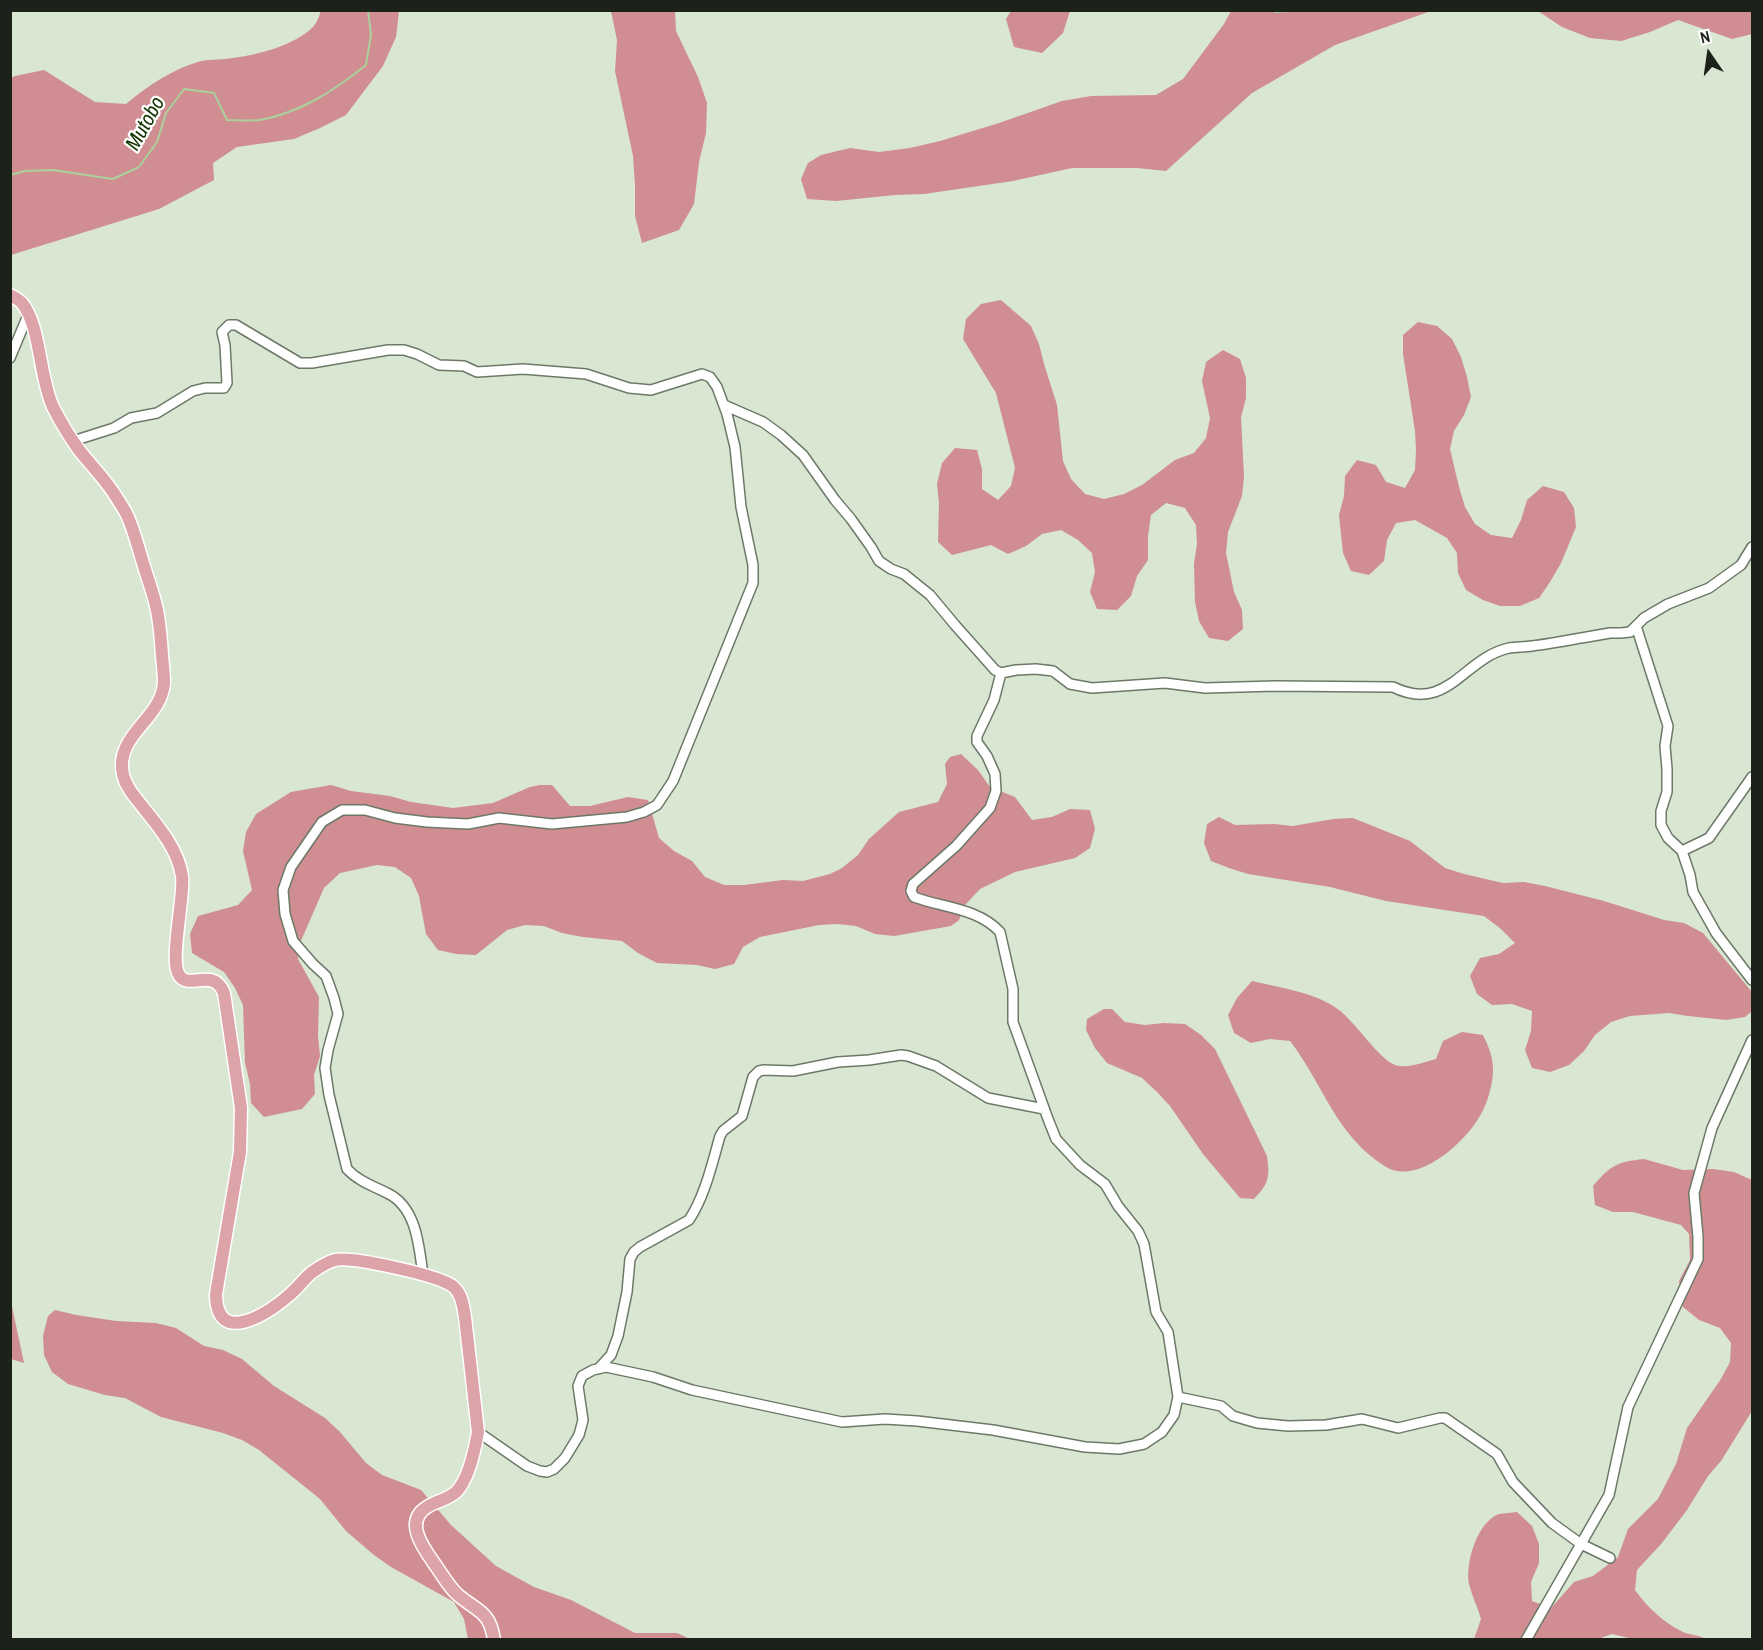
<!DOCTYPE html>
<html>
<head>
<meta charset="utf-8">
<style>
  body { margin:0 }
  #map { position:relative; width:1763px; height:1650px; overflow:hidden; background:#d8e6d2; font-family:"Archivo Narrow",sans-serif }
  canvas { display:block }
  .frame { position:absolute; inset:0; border:12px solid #1c211a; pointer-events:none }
  .north { position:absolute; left:1679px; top:24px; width:60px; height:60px; -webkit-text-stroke:4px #fff; paint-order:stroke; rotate:347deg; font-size:16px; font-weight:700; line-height:24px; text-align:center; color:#1c211a }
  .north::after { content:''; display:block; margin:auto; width:21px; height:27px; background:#1c211a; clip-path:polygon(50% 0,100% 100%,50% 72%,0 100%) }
</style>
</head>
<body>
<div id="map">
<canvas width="1763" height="1650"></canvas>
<div class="frame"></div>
<div class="north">N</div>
</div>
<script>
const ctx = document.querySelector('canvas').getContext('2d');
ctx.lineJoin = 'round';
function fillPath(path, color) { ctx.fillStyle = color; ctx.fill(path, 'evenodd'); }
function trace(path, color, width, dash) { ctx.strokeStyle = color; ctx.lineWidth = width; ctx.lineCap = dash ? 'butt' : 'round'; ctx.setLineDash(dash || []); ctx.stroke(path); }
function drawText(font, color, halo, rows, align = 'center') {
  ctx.font = font + ' "Archivo Narrow",sans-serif'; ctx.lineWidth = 4.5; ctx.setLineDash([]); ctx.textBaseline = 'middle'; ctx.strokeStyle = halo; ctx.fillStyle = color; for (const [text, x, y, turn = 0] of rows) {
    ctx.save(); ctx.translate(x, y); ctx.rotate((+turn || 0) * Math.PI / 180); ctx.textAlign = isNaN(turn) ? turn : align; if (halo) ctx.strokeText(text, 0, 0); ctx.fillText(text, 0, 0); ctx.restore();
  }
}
fillPath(new Path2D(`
  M321,11H399L396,37L383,66L346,115L320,128L294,139L237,147L213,163L214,180L159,209L11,255V78L15,76L44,70L95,102L126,104C148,86 172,69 201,61C211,59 223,60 233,58C258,55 295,45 313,27C317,23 319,16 321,11Z
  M611,11H675L676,31L698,77L707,103L706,133L699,162L694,204L679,230L642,243L635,216V186L633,156L615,71L617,40Z
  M1011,11V10L1070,11L1063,33L1042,53L1014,47L1006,19Z
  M1231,11H1431L1335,45L1252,93L1166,171L1137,168H1072L1013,181L924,194L895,195L836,201L807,199L801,179L808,163L821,155L850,148L879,152L910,148L940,141L999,123L1062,101L1091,96L1156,95L1183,79L1224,24Z
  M1538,11H1752V34L1732,39L1678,20L1650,32L1621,41L1590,38L1562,27Z
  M1001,300L1031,326L1039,344L1044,364L1057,405L1063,461L1071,479L1085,494L1104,499L1124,494L1142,485L1175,460L1194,453L1206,438L1210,418L1202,381L1206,362L1223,350L1240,359L1246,378V398L1241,417L1244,477L1242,496L1228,532L1226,553L1234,592L1242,610L1243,629L1228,641L1209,638L1199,621L1195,602L1194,564L1197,544L1196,525L1185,508L1166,503L1151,515L1148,536V560L1137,576L1131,596L1117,610L1097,609L1090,592L1095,572L1092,553L1078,540L1061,530L1042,534L1026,546L1008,554L991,545L952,555L938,542L939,503L937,484L942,463L955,448L977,450L982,469V489L998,500L1011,486L1015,468L996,393L963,339L966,319L981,304Z
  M1418,322L1437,326L1452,339L1461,357L1467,377L1471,397L1464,415L1454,431L1450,449L1459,487L1465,507L1475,524L1491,535L1512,538L1521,520L1527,500L1543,486L1564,492L1574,508L1576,527L1561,563L1550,582L1539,598L1520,606H1500L1483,600L1466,590L1458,573L1457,553L1447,538L1415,520L1396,523L1387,540L1384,561L1369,575L1351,571L1343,553L1339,515L1344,496L1345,476L1357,460L1376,465L1386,482L1405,488L1415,470L1416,450L1415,431L1403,354V335Z
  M961,754L978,770L990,787L1015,797L1032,820L1052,817L1070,809L1090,810L1095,829L1090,848L1075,858L1015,872L980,889L966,904L959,920L951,926L894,936L875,934L856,926L837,924L819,925L760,937L743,947L734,964L715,969L697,965L657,963L638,953L622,941L583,937L562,933L544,926L525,925L507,930L476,955L456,954L438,950L426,934L419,896L411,878L395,867L377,865L340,873L324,888L300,943L298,959L319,997L318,1036L320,1056L314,1075L315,1094L302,1109L264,1117L251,1103L250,1084L245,1063L243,1005L235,988L224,972L192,953L190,934L198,916L238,905L252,890L243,851L246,832L256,814L291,792L331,785L351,791L390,796L411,802L453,808L493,803L530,787L540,785H552L570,806H590L628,797L648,800L659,838L674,851L692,861L705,877L724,885H744L783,880L803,881L830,874L842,868L858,855L869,839L899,812L938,802L947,784L945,764L950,757Z
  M1219,817L1235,825L1274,824L1293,826L1333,819L1353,818L1410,841L1445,868L1464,874L1503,883L1524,882L1545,886L1604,901L1664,920L1684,923L1703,933L1752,992V1011L1745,1017L1726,1020L1688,1016L1669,1013L1630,1016L1611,1022L1595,1035L1584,1051L1569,1065L1550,1072L1532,1068L1525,1050L1531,1031L1532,1011L1512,1004L1492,1005L1477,994L1470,976L1480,958L1499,954L1515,943L1501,929L1484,916L1386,901L1330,887L1248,874L1229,868L1211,861L1204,843L1207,824Z
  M1252,981C1281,988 1315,992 1339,1010C1356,1023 1379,1059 1395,1065C1407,1069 1425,1062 1436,1059L1443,1041L1462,1032L1483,1035C1489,1047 1493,1057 1493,1070C1493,1083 1488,1102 1481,1114C1467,1141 1418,1186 1386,1167C1335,1135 1324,1085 1290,1041L1270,1039L1251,1043L1234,1033L1228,1015L1237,998Z
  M1104,1009H1112L1125,1022L1145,1025L1164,1023L1185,1024L1201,1035L1215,1049L1267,1156C1270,1177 1269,1183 1254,1199L1240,1198L1203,1154L1170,1106L1157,1092L1142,1078L1107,1063L1095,1048L1086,1030L1087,1019Z
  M1644,1159L1683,1170L1713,1169L1734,1172L1752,1180V1411L1721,1461L1708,1476L1687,1510L1662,1543L1637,1570L1635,1590C1647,1607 1664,1623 1683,1632C1690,1635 1699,1635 1706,1639H1633L1612,1634L1595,1640L1474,1639L1481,1619C1478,1608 1472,1596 1469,1584C1465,1563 1477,1522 1499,1514C1504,1513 1512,1513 1517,1512L1532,1526L1539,1544V1563L1531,1582L1532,1601L1551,1608L1574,1582L1593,1576L1618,1557L1628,1529L1658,1499L1676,1464L1687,1428L1721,1379L1730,1362L1731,1343L1720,1328L1699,1320L1683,1307L1679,1281L1690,1260L1689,1234L1681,1225L1633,1212H1613L1595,1205L1593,1186C1611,1165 1617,1162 1644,1159Z
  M10,1302H11L24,1363L11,1359Z
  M55,1310L76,1315L116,1321L156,1323L176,1328L204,1346L223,1350L242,1359L274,1386L325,1418L340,1432L366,1463L382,1475L421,1490L451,1525L496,1566L534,1587L571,1600L635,1633H677L690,1639H468L464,1619L454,1602L391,1567L374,1555L346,1531L320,1499L259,1450L242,1440L223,1433L161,1417L125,1398L105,1395L68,1384L52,1372L44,1355L43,1336L48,1316Z`), '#d08d92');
trace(new Path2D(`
  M1272,10L1275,12L1313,10
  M10,175L25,171L53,170L113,179L139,167L157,142L166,113L184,89L214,93L227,120C238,120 250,121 260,120C300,113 335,90 366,65L371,35L368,10`), '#abd09c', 2);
const minor = new Path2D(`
  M10,358L28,315
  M724,405L763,422L781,435L803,455L835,500L851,519L871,547L879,561L891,569L904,574L930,595L955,625L995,670L1001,673L1016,670L1036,669L1053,671L1070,684L1092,688L1165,683L1205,688L1275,686L1393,687C1448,714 1463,658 1509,648C1516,647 1524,647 1532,646C1558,643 1584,637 1610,633H1621L1630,632L1644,618L1668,604L1709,588L1741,565L1752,547
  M73,441L114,428L131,418L157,413L193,391L205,388H224L227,383L225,345L222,332L229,325H236L300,363H312L388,350H404L417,354L439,365L464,366L477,372L523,369L586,374L629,388L651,390L702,374L710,377L717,387L727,414L735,447L741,507L753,565V583L673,781L657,805L644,812L627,817L552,824L499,818L468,824L427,822L395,818L365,810H342L322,822L291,867L283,890L285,914L293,941L313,964L326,976L334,998L338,1014L328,1050L325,1068L329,1095L347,1169C358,1181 373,1186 387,1193C417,1207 419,1247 423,1275
  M1636,626L1668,726L1665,746L1667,769V792L1661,811V825L1668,838L1682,851L1690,875L1693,892L1716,933L1752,980
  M1682,851L1709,838L1752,777
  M598,1369L611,1355L618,1336L627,1292L630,1259L634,1252L640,1247L689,1220C705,1196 712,1164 720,1136L723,1131L742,1116L753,1077L759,1071L764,1070L793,1071L838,1062L869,1060L901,1055L908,1056L936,1066L988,1098L1044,1109
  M1178,1397L1221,1406L1233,1416L1257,1423L1288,1426L1326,1425L1362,1419L1398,1428L1440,1418H1445L1497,1454L1513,1482L1552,1523L1581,1544L1610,1558
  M478,1432L527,1466L540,1471L547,1472L554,1469L565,1458L579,1435L583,1420L578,1386L582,1376L593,1370L606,1367L653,1377L692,1390L842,1422L885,1419L917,1421L993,1430L1085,1447L1119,1449L1144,1444L1162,1432L1174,1415L1178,1397L1168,1332L1156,1312L1144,1244L1138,1231L1118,1206L1105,1184L1080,1165L1056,1139L1048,1119L1013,1022V989L1000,932C978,908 943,908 914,897L911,891L913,884L956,846L990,808L996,791L995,774L987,756L977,742V736L994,700L1001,673
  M1526,1640L1609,1495L1628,1407L1698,1259V1237L1694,1193L1712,1128L1752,1040`);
const major = new Path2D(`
  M10,295C14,297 19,300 22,303C41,327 39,377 53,407C60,421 69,436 79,450C90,464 103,477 113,492C118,500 123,507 127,515C134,530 138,547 143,563C147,577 153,592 156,606C160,622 161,639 162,656C163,665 164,674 164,683C161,720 114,735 123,775C126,787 134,796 142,806C158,826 178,849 182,876C185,896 169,960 179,975C189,991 213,966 224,993L241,1108L240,1152L216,1294C216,1347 267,1314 288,1296C297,1289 303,1280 311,1273C318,1268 327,1262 335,1260C352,1256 435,1275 451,1285C462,1292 463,1306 465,1317L478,1432C475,1449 468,1480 456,1492C447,1500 436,1501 427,1507C403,1522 424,1549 436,1566C443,1576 449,1587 458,1595C478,1612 490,1611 494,1640`);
trace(minor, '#6c7967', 12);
trace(major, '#fff', 15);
trace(minor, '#fff', 9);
trace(major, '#dca3a9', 12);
drawText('italic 21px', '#133500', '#fff', [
  ["Mutobo",146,124,-61]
]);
</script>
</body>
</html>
